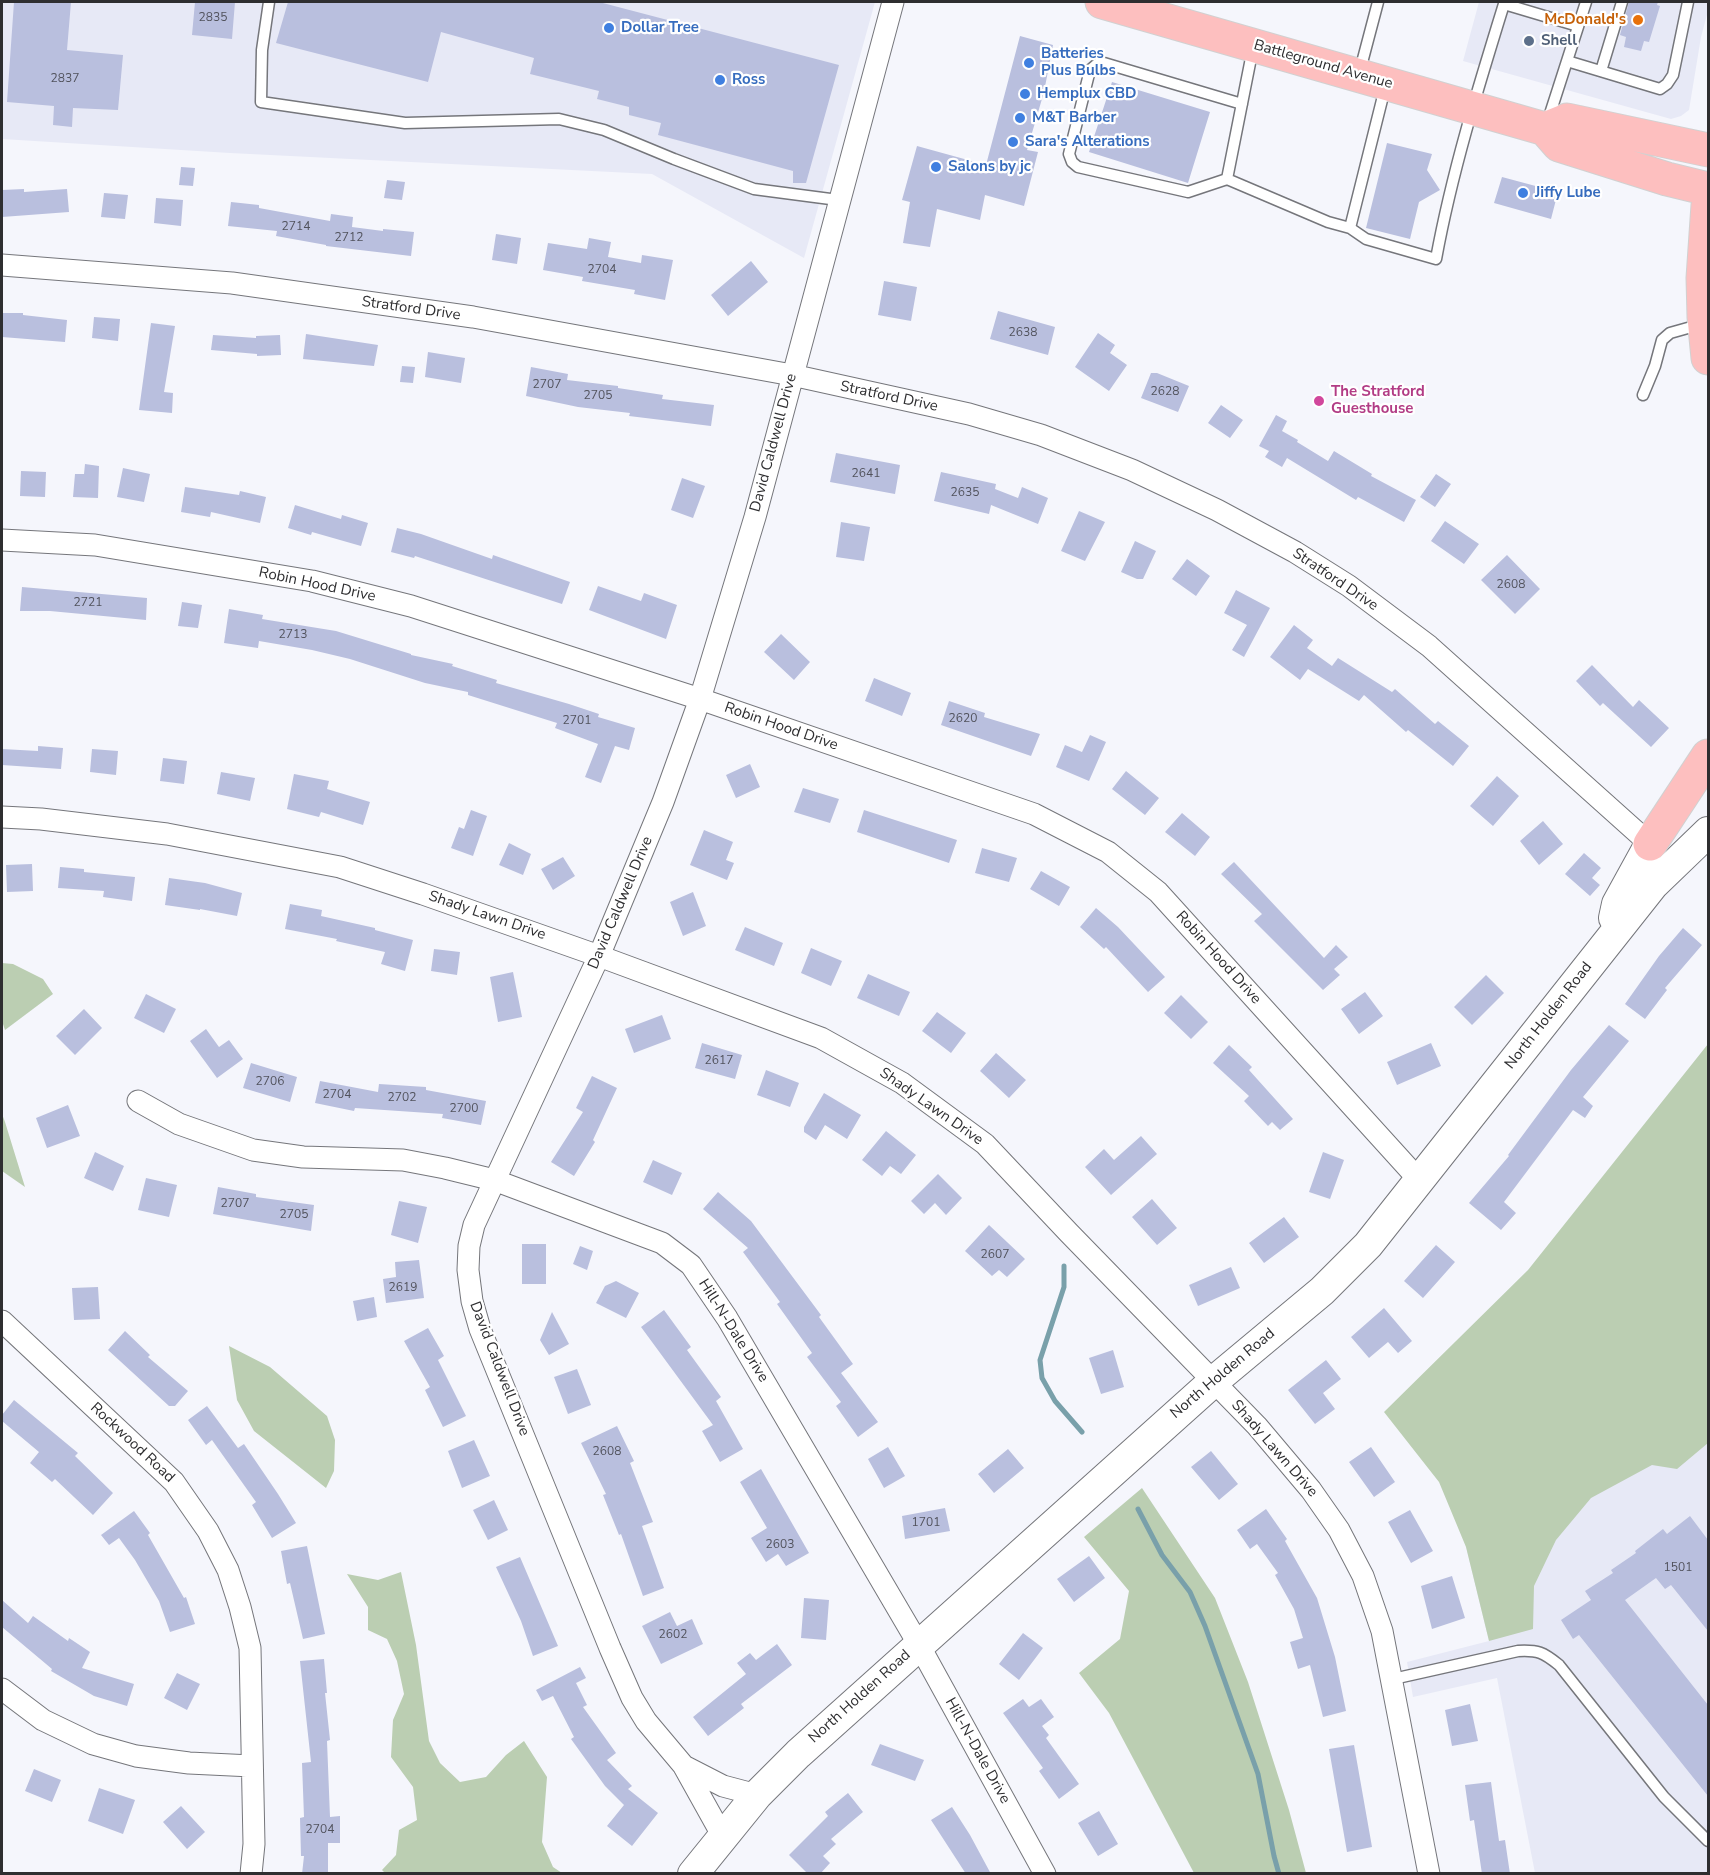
<!DOCTYPE html>
<html>
<head>
<meta charset="utf-8">
<style>
  body { margin:0 }
  #map { position:relative; width:1710px; height:1875px; overflow:hidden; background:#f5f6fc; font-family:"Nunito Sans",sans-serif }
  canvas { display:block }
  .frame { position:absolute; inset:0; border:3px solid #2e2e30; pointer-events:none }
</style>
</head>
<body>
<div id="map">
<canvas width="1710" height="1875"></canvas>
<div class="frame"></div>
</div>
<script>
const ctx = document.querySelector('canvas').getContext('2d');
ctx.lineJoin = 'round';
function fillPath(path, color) { ctx.fillStyle = color; ctx.fill(path, 'evenodd'); }
function trace(path, color, width, dash) { ctx.strokeStyle = color; ctx.lineWidth = width; ctx.lineCap = dash ? 'butt' : 'round'; ctx.setLineDash(dash || []); ctx.stroke(path); }
function drawText(font, color, halo, rows, align = 'center') {
  ctx.font = font + ' "Nunito Sans",sans-serif'; ctx.lineWidth = 4.5; ctx.setLineDash([]); ctx.textBaseline = 'middle'; ctx.strokeStyle = halo; ctx.fillStyle = color; for (const [text, x, y, turn = 0] of rows) {
    ctx.save(); ctx.translate(x, y); ctx.rotate((+turn || 0) * Math.PI / 180); ctx.textAlign = isNaN(turn) ? turn : align; if (halo) ctx.strokeText(text, 0, 0); ctx.fillText(text, 0, 0); ctx.restore();
  }
}
fillPath(new Path2D(`
  M2,2H875L804,258L652,174L230,153L2,139Z
  M1479,2H1708V11L1701,37L1689,110L1681,116L1671,119L1463,61Z
  M1708,1360V1873H1535L1497,1678L1413,1697L1407,1662L1489,1641L1466,1547Z`), '#e7e9f6');
fillPath(new Path2D(`
  M2,963L13,964L43,979L53,994L5,1030L2,1021Z
  M1708,1044V1443L1677,1469L1652,1465L1591,1498L1556,1540L1534,1586L1533,1629L1489,1641L1466,1547L1439,1482L1384,1412L1528,1270Z
  M2,1114L5,1122L25,1187L2,1171Z
  M229,1346L270,1367L327,1416L335,1440L334,1471L326,1488L254,1431L237,1400Z
  M1142,1488L1215,1598L1248,1682L1289,1810L1306,1873H1194L1109,1713L1079,1673L1120,1639L1129,1591L1084,1537Z
  M401,1572L416,1645L429,1741L440,1763L460,1782L486,1777L506,1755L524,1741L547,1777L542,1842L553,1867L562,1873L386,1874L382,1870L396,1855L399,1830L417,1820L413,1787L391,1757L393,1720L404,1694L397,1661L387,1639L368,1630V1607L347,1574L378,1580Z`), '#bbceb2');
trace(new Path2D(`
  M1064,1266V1287L1040,1360L1042,1378L1055,1401L1082,1432
  M1138,1509L1162,1555L1190,1592L1205,1626L1258,1774L1274,1856L1279,1874`), '#79a0aa', 5);
fillPath(new Path2D(`
  M14,2H71L67,50L123,55L118,110L73,108L72,127L53,125L54,106L7,102Z
  M195,2H235L232,39L192,35Z
  M288,2H599L839,65L806,183H793V171L658,135L661,123L629,115V107L597,99L599,91L530,74L534,58L441,32L428,82L276,43Z
  M1629,2H1658L1657,5L1660,6L1649,42L1644,41L1641,51L1624,47L1626,37L1620,35Z
  M1020,36L1053,45L1044,92L1027,150L1038,152L1024,206L985,195L980,220L937,209L930,247L903,243L910,202L902,200L917,146L986,165Z
  M1112,82L1210,112L1188,183L1089,152Z
  M1387,143L1432,154L1427,170L1440,190L1419,202L1410,239L1366,228Z
  M181,167L195,168L193,186L179,185Z
  M1502,177L1558,192L1551,219L1494,203Z
  M387,180L405,182L402,200L384,198Z
  M24,189V192L67,189L69,212L2,217V190Z
  M104,193L128,195L125,219L101,217Z
  M156,198L183,200L181,226L154,223Z
  M231,202L259,205V208L330,221L331,214L353,217L352,227L383,231V229L414,232L411,256L326,246V245L276,236L277,231L228,226Z
  M496,234L521,238L517,264L492,260Z
  M589,238L611,242L608,257L641,263L642,255L673,260L665,300L634,294L635,290L582,281L583,277L543,270L548,243L587,249Z
  M751,261L768,282L728,316L711,295Z
  M884,281L917,287L911,321L878,315Z
  M998,311L1055,327L1048,355L990,339Z
  M2,313H23V315L67,320L65,342L2,337Z
  M94,317L120,319L118,341L92,338Z
  M151,323L175,326L164,392L173,393L172,413L139,410Z
  M1098,333L1115,345L1110,353L1127,365L1109,391L1075,367Z
  M306,334L378,345L374,366L303,359Z
  M213,335L256,338V336L280,335L281,355L257,356V354L211,350Z
  M428,352L465,358L461,383L425,377Z
  M402,366L415,367L413,383L400,382Z
  M531,367L568,374L567,380L618,386V388L663,395L662,399L714,405L711,426L629,416L630,413L578,407L526,396Z
  M1151,373H1157L1189,386L1178,412L1141,398Z
  M1221,405L1243,420L1230,438L1208,423Z
  M1276,415L1287,421L1282,431L1298,440L1297,442L1328,461L1334,451L1372,474L1371,476L1416,500L1404,522L1358,497L1356,500L1287,458L1282,467L1265,457L1269,451L1259,446Z
  M836,453L900,465L895,494L830,482Z
  M85,464L99,466L98,498L73,497L75,474H84Z
  M123,468L150,474L144,502L117,497Z
  M21,471L46,472L45,497L20,496Z
  M941,472L996,484L995,489L1018,498L1022,487L1048,498L1038,524L991,505L989,514L934,501Z
  M1436,474L1451,484L1435,507L1420,497Z
  M682,478L705,486L693,518L671,510Z
  M185,487L239,495L240,491L266,497L260,523L211,512L210,517L181,512Z
  M295,505L341,519L342,515L368,523L361,546L312,532L311,535L288,528Z
  M1079,511L1105,522L1085,561L1061,551Z
  M1445,521L1479,544L1464,564L1431,541Z
  M841,522L870,527L864,561L836,557Z
  M397,528L421,534L492,559L493,555L570,582L562,604L415,556L414,558L391,552Z
  M1135,541L1156,551L1143,579H1137L1121,572Z
  M1507,555L1540,589L1515,614L1481,580Z
  M1187,559L1210,576L1196,596L1172,579Z
  M598,586L641,601L644,593L677,605L666,639L589,610Z
  M22,587L147,598L146,620L50,611H20Z
  M1236,590L1270,608L1244,657L1232,650L1247,625L1224,613Z
  M182,602L202,605L198,628L178,626Z
  M229,609L263,615L262,619L336,631L411,654V655L453,664L452,666L497,680L496,683L569,704L599,714L598,717L635,728L629,750L615,746L601,783L585,777L598,744L555,728L557,723L468,695V692L425,683L350,659L312,650L259,641L258,648L224,643Z
  M1294,625L1313,640L1307,648L1332,666L1338,658L1392,692L1395,689L1435,724L1438,721L1469,746L1453,766L1408,730L1406,732L1364,695L1359,701L1308,669L1300,680L1270,657Z
  M781,634L810,662L794,680L764,652Z
  M1592,665L1633,707L1639,700L1669,728L1651,747L1603,703L1600,706L1576,681Z
  M874,678L911,693L902,716L865,701Z
  M949,701L985,713L984,717L1040,734L1031,756L941,725Z
  M1090,735L1106,742L1089,781L1056,767L1065,745L1082,752Z
  M38,746L63,748L61,769L2,765V749L38,751Z
  M92,749L118,751L116,775L90,772Z
  M163,758L187,761L184,784L160,781Z
  M750,764L760,787L736,798L726,775Z
  M1126,771L1159,798L1145,815L1112,789Z
  M221,772L255,778L250,801L217,794Z
  M294,774L329,781L327,789L370,802L363,825L321,812L319,817L287,809Z
  M1497,776L1519,796L1493,826L1470,806Z
  M803,788L839,799L830,823L794,812Z
  M471,810L487,816L473,856L451,848L459,827L464,829Z
  M864,810L957,840L949,863L857,832Z
  M1182,813L1210,837L1195,856L1165,832Z
  M1543,821L1563,844L1539,865L1520,841Z
  M704,830L733,842L726,860L734,863L727,880L690,865Z
  M509,843L531,854L523,875L499,865Z
  M982,848L1017,858L1009,882L975,873Z
  M1584,853L1601,868L1592,878L1600,885L1590,896L1565,874Z
  M563,857L575,876L553,890L541,869Z
  M1234,862L1324,958L1336,945L1348,957L1334,969L1340,975L1323,990L1254,921L1262,914L1221,874Z
  M32,864L33,891L7,892L6,865Z
  M60,867L84,869V872L135,877L132,901L103,897L104,891L58,888Z
  M1041,871L1070,887L1059,906L1030,889Z
  M169,878L205,883L242,893L237,916L200,909V910L165,905Z
  M693,892L706,926L683,936L670,902Z
  M290,904L322,910L321,916L375,928V930L413,940L405,971L381,964L385,952L336,941L337,939L285,929Z
  M1096,908L1118,927L1165,977L1148,992L1106,947L1104,949L1080,927Z
  M745,927L783,943L774,966L735,950Z
  M1683,928L1702,945L1665,988L1667,990L1645,1019L1625,1004L1659,956Z
  M811,948L842,961L831,986L801,973Z
  M434,949L460,952L457,975L431,971Z
  M513,972L522,1017L498,1022L490,977Z
  M868,974L910,992L899,1016L857,998Z
  M1486,975L1504,993L1472,1025L1454,1007Z
  M1365,992L1383,1016L1359,1034L1341,1009Z
  M146,994L176,1009L164,1033L134,1018Z
  M1181,995L1208,1022L1191,1039L1164,1013Z
  M84,1009L102,1028L75,1055L56,1036Z
  M937,1012L966,1033L951,1053L922,1031Z
  M662,1015L671,1039L634,1053L625,1029Z
  M1609,1025L1629,1041L1583,1097L1593,1106L1585,1118L1573,1110L1504,1202L1516,1213L1501,1230L1469,1203L1509,1156L1508,1155L1571,1070Z
  M206,1029L219,1047L229,1040L243,1059L217,1078L190,1041Z
  M702,1043L742,1055L735,1079L695,1068Z
  M1431,1043L1441,1066L1397,1085L1387,1062Z
  M1229,1045L1252,1067L1249,1070L1293,1119L1280,1130L1272,1122L1268,1126L1244,1101L1249,1096L1213,1063Z
  M996,1053L1026,1080L1009,1098L980,1071Z
  M251,1063L297,1077L290,1102L243,1088Z
  M766,1070L799,1083L790,1107L757,1095Z
  M592,1076L617,1088L593,1140L595,1142L574,1176L551,1162L583,1112L576,1108Z
  M320,1081L378,1092L379,1084L426,1087V1090L486,1101L481,1125L442,1118L443,1114L355,1108L354,1111L315,1103Z
  M824,1093L861,1115L847,1139L825,1125L816,1140L804,1132V1127Z
  M68,1105L80,1136L47,1148L36,1118Z
  M886,1131L916,1155L901,1174L890,1166L882,1176L862,1160Z
  M1141,1136L1157,1154L1111,1195L1085,1167L1104,1149L1114,1160Z
  M95,1152L124,1166L113,1191L84,1178Z
  M1323,1152L1344,1160L1330,1199L1309,1192Z
  M653,1160L682,1173L672,1195L643,1182Z
  M938,1174L962,1198L946,1215L935,1203L924,1214L911,1201Z
  M146,1178L177,1185L169,1217L138,1210Z
  M218,1187L256,1194V1197L314,1205L311,1231L213,1214Z
  M718,1192L751,1221L821,1315L819,1317L853,1364L841,1373L878,1422L858,1437L836,1406L841,1402L807,1357L812,1353L777,1304L780,1302L743,1252L748,1248L703,1209Z
  M1152,1199L1177,1228L1157,1245L1132,1217Z
  M399,1201L427,1207L418,1243L391,1235Z
  M1284,1217L1299,1237L1264,1263L1249,1243Z
  M989,1225L1025,1259L1007,1277L999,1270L992,1276L965,1251Z
  M522,1244H546V1284H522Z
  M1436,1245L1455,1262L1423,1298L1404,1281Z
  M580,1246L593,1251L587,1270L573,1264Z
  M419,1260L424,1298L386,1303L383,1279L396,1277L395,1262Z
  M1231,1267L1240,1288L1198,1306L1189,1285Z
  M616,1281L639,1293L626,1318L596,1303L605,1286Z
  M98,1287L100,1319L74,1320L72,1288Z
  M374,1297L377,1317L357,1321L353,1301Z
  M1384,1308L1412,1341L1398,1353L1388,1342L1369,1358L1351,1337Z
  M664,1310L691,1347L687,1350L721,1397L716,1401L743,1449L720,1462L702,1431L713,1425L641,1327Z
  M552,1312L569,1344L549,1355L540,1340Z
  M428,1328L444,1356L438,1360L466,1416L443,1427L425,1390L430,1387L404,1341Z
  M125,1331L150,1355L148,1357L188,1391L175,1406H169L108,1350Z
  M1113,1350L1124,1387L1101,1394L1089,1358Z
  M1326,1360L1341,1379L1323,1393L1335,1409L1315,1424L1288,1390Z
  M577,1369L591,1405L568,1414L554,1377Z
  M14,1400L78,1453L75,1456L113,1493L93,1515L55,1479L52,1482L30,1463L39,1452L2,1421V1415Z
  M207,1406L238,1448L244,1444L278,1494L296,1523L272,1538L252,1505L256,1502L212,1440L206,1445L188,1420Z
  M617,1426L634,1461L630,1463L653,1522L642,1526L664,1588L643,1596L621,1534L619,1535L603,1495L606,1494L581,1443Z
  M474,1440L490,1476L462,1488L448,1451Z
  M888,1447L905,1476L884,1488L868,1459Z
  M1371,1447L1395,1482L1374,1497L1349,1462Z
  M1008,1449L1024,1468L994,1493L978,1474Z
  M1211,1451L1238,1484L1219,1500L1191,1467Z
  M761,1469L809,1553L786,1566L778,1554L766,1562L751,1538L767,1528L740,1482Z
  M494,1500L508,1530L488,1540L473,1510Z
  M945,1508L950,1531L905,1539L902,1516Z
  M1266,1509L1287,1539L1285,1541L1317,1598L1335,1657L1346,1711L1323,1717L1310,1665L1298,1669L1290,1642L1303,1638L1294,1609L1275,1575L1278,1573L1257,1544L1250,1549L1237,1530Z
  M1410,1510L1433,1551L1411,1563L1388,1522Z
  M134,1511L150,1533L148,1535L184,1598L186,1597L195,1624L170,1632L159,1601L135,1560L119,1538L109,1545L101,1535Z
  M1690,1516L1708,1540V1631L1671,1585L1665,1589L1656,1578L1625,1600L1708,1705V1796L1579,1635L1573,1639L1561,1620L1591,1600L1585,1591L1613,1573L1611,1570L1636,1553L1635,1551L1663,1529L1667,1534Z
  M307,1546L325,1634L303,1639L290,1583L287,1584L281,1551Z
  M1089,1556L1105,1578L1074,1602L1057,1579Z
  M520,1557L558,1646L533,1656L521,1621L496,1567Z
  M1452,1576L1465,1618L1432,1629L1421,1586Z
  M804,1598L829,1600L826,1640L801,1638Z
  M2,1600L28,1623L33,1616L68,1641L69,1638L90,1652L82,1668L134,1684L127,1706L94,1696L51,1671L52,1669L2,1627Z
  M670,1612L677,1626L692,1619L703,1644L661,1664L642,1626Z
  M1023,1633L1043,1648L1019,1680L999,1664Z
  M777,1644L792,1665L741,1704L744,1708L708,1736L693,1717L746,1674L737,1663L750,1653L756,1660Z
  M324,1659L327,1693H325L330,1740L327,1741L330,1817L340,1816V1843H328V1874H302L304,1856H301L300,1818L304,1817L302,1763L311,1762L300,1661Z
  M580,1667L586,1678L576,1683L587,1705L583,1707L616,1753L607,1760L632,1786L628,1789L658,1813L632,1846L607,1826L624,1805L605,1786L571,1739L574,1737L553,1696L542,1701L536,1690Z
  M177,1673L200,1684L187,1710L164,1698Z
  M1023,1699L1029,1707L1041,1699L1054,1717L1042,1726L1049,1735L1046,1738L1079,1784L1059,1799L1039,1771L1043,1768L1003,1713Z
  M1470,1704L1478,1741L1452,1746L1445,1710Z
  M880,1744L924,1760L915,1781L871,1765Z
  M1354,1745L1372,1847L1347,1852L1329,1749Z
  M34,1769L61,1780L52,1802L25,1791Z
  M1491,1782L1499,1841L1505,1840L1510,1874H1482L1474,1820L1470,1821L1465,1785Z
  M99,1788L135,1800L123,1834L88,1821Z
  M848,1793L863,1812L831,1839L836,1844L823,1856L830,1863L820,1874H808L789,1855L828,1816L825,1812Z
  M181,1806L205,1832L187,1849L163,1822Z
  M952,1807L970,1835L991,1874H966L931,1820Z
  M1099,1811L1118,1844L1098,1856L1078,1823Z`), '#b9bfde');
const lane = new Path2D(`
  M269,2L262,50L261,102L405,123L559,119L604,130L674,159L754,189L838,200
  M1253,48L1227,179L1328,222L1350,228L1385,88
  M1567,61L1660,89L1667,84L1673,75L1688,2
  M1601,71L1622,2
  M1359,74L1378,2
  M1548,120L1586,2
  M1227,179L1188,192L1078,167L1072,162L1069,154L1090,70L1097,64L1104,63L1242,104
  M1350,228L1366,239L1436,259C1452,172 1478,88 1504,4L1578,26
  M1643,395L1655,366L1662,340L1670,333L1702,324
  M1393,1679L1518,1651C1538,1650 1543,1652 1559,1665L1664,1797L1708,1841`);
const street = new Path2D(`
  M2,265L232,283L473,317L792,375L969,414L1041,435L1132,470L1217,510L1295,552L1349,586L1429,646L1650,844
  M2,540L95,545L312,581L411,606L700,699L1034,814L1108,852L1158,892L1420,1181
  M2,817L41,819L167,834L340,867L423,894L599,956L821,1038L902,1083L985,1144L1069,1233L1257,1426L1311,1490L1339,1530L1363,1576L1382,1631L1429,1874
  M138,1101L179,1124L253,1150L303,1157L403,1160L445,1168L494,1180L662,1243L691,1265L727,1318L919,1645L1045,1874
  M2,1321L174,1482L208,1531L228,1570L240,1607L250,1648L254,1844L251,1874
  M2,1689L43,1720L93,1744L136,1756L189,1763L252,1766
  M686,1767L723,1786L757,1795
  M722,1835L683,1765L646,1721L632,1698L610,1648L480,1329L472,1301L468,1270L469,1246L474,1225L599,956L663,802L700,699L755,517L893,2`);
const secondary = new Path2D(`
  M1614,918L1617,904L1650,844
  M693,1874L757,1795L798,1754L1214,1381L1322,1291L1368,1245L1653,885L1708,832`);
const primary = new Path2D(`
  M1102,2L1545,129L1559,145L1667,179L1708,189
  M1545,129L1567,120L1708,150
  M1708,205L1703,278L1704,317L1708,358
  M1650,844L1708,756`);
trace(lane, '#75767b', 13);
trace(street, '#75767b', 23);
trace(secondary, '#75767b', 32);
trace(primary, '#d1d1d1', 35);
trace(lane, '#fff', 10);
trace(street, '#fff', 21);
trace(secondary, '#fff', 30);
trace(primary, '#fdbfbf', 33);
for (const [x, y, r, color] of [
  [1638,20,6,"#e8710a"],
  [609,28,6,"#3f7fe0"],
  [1529,41,6,"#5c6f8a"],
  [1029,63,6,"#3f7fe0"],
  [720,80,6,"#3f7fe0"],
  [1025,94,6,"#3f7fe0"],
  [1020,118,6,"#3f7fe0"],
  [1013,142,6,"#3f7fe0"],
  [936,167,6,"#3f7fe0"],
  [1523,193,6,"#3f7fe0"],
  [1319,401,6,"#d1479c"]
]) { const dot = new Path2D(); dot.arc(x, y, r, 0, 2 * Math.PI); ctx.fillStyle = color; ctx.fill(dot); trace(dot, '#fff', 2); }
drawText('12px', '#51525c', null, [
  ["2835",213,18],
  ["2837",65,79],
  ["2714",296,227],
  ["2712",349,238],
  ["2704",602,270],
  ["2638",1023,333],
  ["2707",547,385],
  ["2628",1165,392],
  ["2705",598,396],
  ["2641",866,474],
  ["2635",965,493],
  ["2608",1511,585],
  ["2721",88,603],
  ["2713",293,635],
  ["2620",963,719],
  ["2701",577,721],
  ["2617",719,1061],
  ["2706",270,1082],
  ["2704",337,1095],
  ["2702",402,1098],
  ["2700",464,1109],
  ["2707",235,1204],
  ["2705",294,1215],
  ["2607",995,1255],
  ["2619",403,1288],
  ["2608",607,1452],
  ["1701",926,1523],
  ["2603",780,1545],
  ["1501",1678,1568],
  ["2602",673,1635],
  ["2704",320,1830]
]);
drawText('bold 15px', '#c56008', '#fff', [
  ["McDonald's",1626,20]
], 'right');
drawText('bold 15px', '#366cbe', '#fff', [
  ["Dollar Tree",621,28],
  ["Batteries",1041,54],
  ["Plus Bulbs",1041,71],
  ["Ross",732,80],
  ["Hemplux CBD",1037,94],
  ["M&T Barber",1032,118],
  ["Sara's Alterations",1025,142],
  ["Salons by jc",948,167],
  ["Jiffy Lube",1535,193]
], 'left');
drawText('bold 15px', '#4e5e75', '#fff', [
  ["Shell",1541,41]
], 'left');
drawText('15px', '#2e2e30', '#fff', [
  ["Battleground Avenue",1323,65,16],
  ["Stratford Drive",411,309,8],
  ["Stratford Drive",889,397,12],
  ["David Caldwell Drive",774,443,-75],
  ["Stratford Drive",1335,580,34],
  ["Robin Hood Drive",317,585,12],
  ["Robin Hood Drive",781,727,19],
  ["David Caldwell Drive",621,903,-67],
  ["Shady Lawn Drive",487,916,19],
  ["Robin Hood Drive",1218,958,48],
  ["North Holden Road",1549,1016,-52],
  ["Shady Lawn Drive",931,1107,35],
  ["Hill-N-Dale Drive",733,1331,58],
  ["David Caldwell Drive",499,1369,69],
  ["North Holden Road",1223,1374,-40],
  ["Rockwood Road",132,1443,43],
  ["Shady Lawn Drive",1274,1449,49],
  ["North Holden Road",860,1697,-42],
  ["Hill-N-Dale Drive",977,1751,61]
]);
drawText('bold 15px', '#b23c85', '#fff', [
  ["The Stratford",1331,392],
  ["Guesthouse",1331,409]
], 'left');
</script>
</body>
</html>
